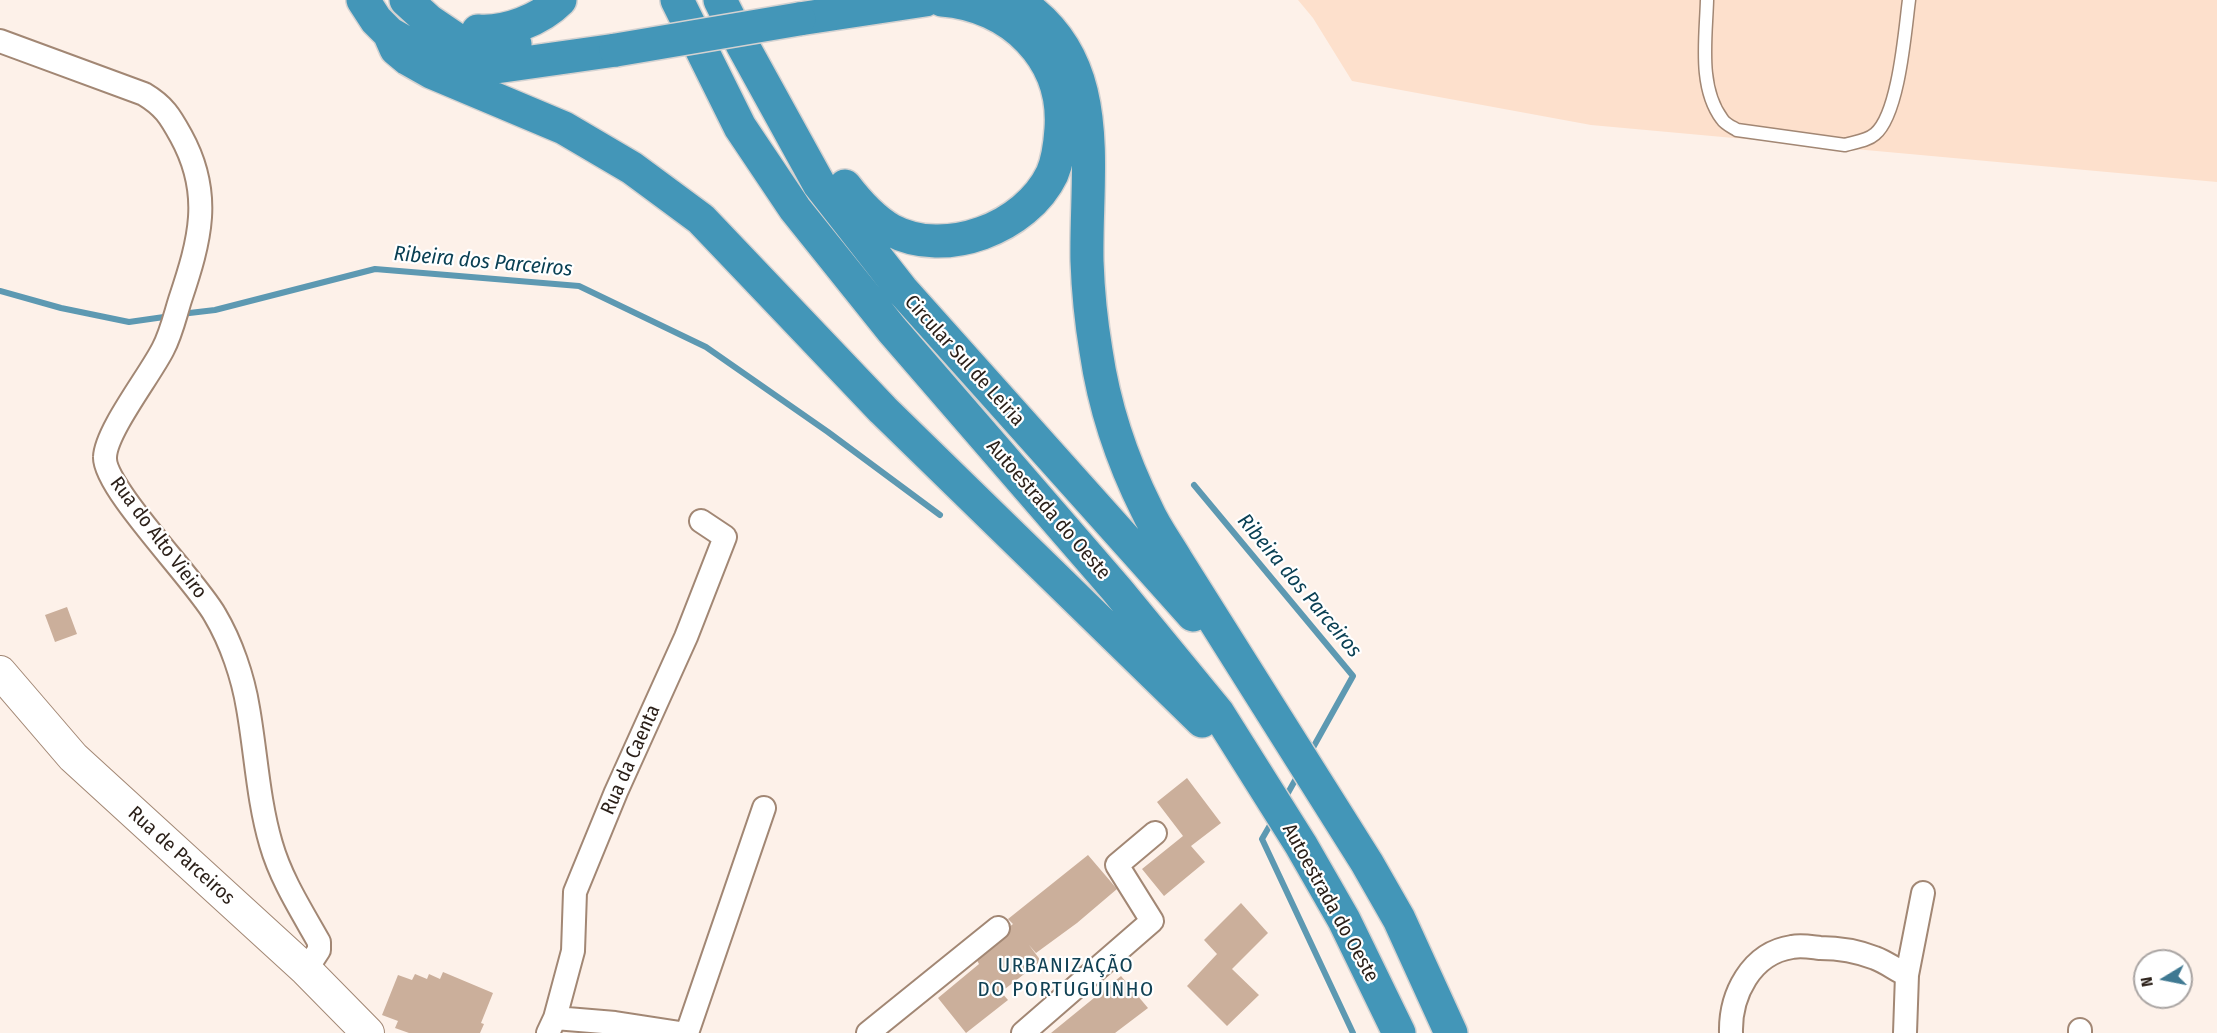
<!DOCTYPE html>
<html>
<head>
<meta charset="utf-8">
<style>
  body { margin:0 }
  #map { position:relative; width:2217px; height:1033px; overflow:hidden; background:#fdf1e9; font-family:"Fira Sans Condensed",sans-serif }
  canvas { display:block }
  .north { position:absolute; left:2133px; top:949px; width:60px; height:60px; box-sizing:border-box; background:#fff; border:2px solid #aaa5a3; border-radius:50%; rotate:260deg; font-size:16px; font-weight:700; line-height:24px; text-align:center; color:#2a1f18 }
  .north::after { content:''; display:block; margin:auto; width:21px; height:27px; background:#3f7992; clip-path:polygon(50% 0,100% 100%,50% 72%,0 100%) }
</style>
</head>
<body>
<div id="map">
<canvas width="2217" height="1033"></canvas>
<div class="north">N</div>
</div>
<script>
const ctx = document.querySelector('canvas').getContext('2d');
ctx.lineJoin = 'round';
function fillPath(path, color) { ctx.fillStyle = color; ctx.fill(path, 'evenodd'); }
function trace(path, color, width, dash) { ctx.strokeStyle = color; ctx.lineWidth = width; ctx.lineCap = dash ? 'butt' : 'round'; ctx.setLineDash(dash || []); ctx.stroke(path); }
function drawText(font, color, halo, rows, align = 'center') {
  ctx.font = font + ' "Fira Sans Condensed",sans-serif'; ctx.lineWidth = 4.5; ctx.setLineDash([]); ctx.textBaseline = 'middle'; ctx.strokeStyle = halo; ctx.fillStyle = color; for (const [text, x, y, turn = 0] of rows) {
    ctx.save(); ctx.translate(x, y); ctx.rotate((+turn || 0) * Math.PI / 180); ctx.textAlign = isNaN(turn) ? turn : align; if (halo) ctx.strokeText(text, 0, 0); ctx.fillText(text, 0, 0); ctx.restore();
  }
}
fillPath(new Path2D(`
  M1298,0H2217V182L1591,125L1352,81L1313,18Z`), '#fde0cc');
trace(new Path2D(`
  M0,291L61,308L129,322L171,316
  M181,314L215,310L375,269L579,286L706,347L828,432L940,515
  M1194,485L1353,676L1310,753
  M1284,800L1298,775
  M1273,820L1262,839L1353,1033`), '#5d99b2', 6);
fillPath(new Path2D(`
  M67,607L77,634L55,642L45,615Z
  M1187,778L1221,823L1191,846L1205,862L1164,896L1142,869L1183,836L1157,802Z
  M1088,855L1117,889L1077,923L1036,953L1029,945L1041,961L1001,992L1008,1000L966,1033L938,998L979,964L974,955L1013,924L1008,919Z
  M1241,903L1268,933L1232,969L1259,995L1227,1026L1187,986L1217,954L1204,940Z
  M443,972L493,993L481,1023L484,1024L480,1033H409L395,1028L398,1021L382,1015L398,975L412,980L415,974L427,979L429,974L440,979Z
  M1121,976L1148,1008L1115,1033H1051Z`), '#cbaf9b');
const service = new Path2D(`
  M1707,0C1706,38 1698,87 1722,119C1725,124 1732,127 1737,130L1845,145C1855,142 1867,141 1875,134C1899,114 1905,30 1909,0`);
const minor = new Path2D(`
  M0,41L144,94C164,106 170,116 181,136C213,194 200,240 180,300C175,316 171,334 163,349C150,375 106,431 105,457C103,487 197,582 215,615C231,642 243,677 248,708C256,753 258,800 271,844C281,879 301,910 319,942V950L306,970
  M1907,975L1923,893
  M555,1018L573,951L575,892L616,792L686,637L725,537L701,521
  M548,1033L555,1018L615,1023L680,1033
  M687,1033L764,808
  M868,1033L998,928
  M1023,1033L1152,921L1117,865L1155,833
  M1731,1033C1730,995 1751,953 1792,947C1801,945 1811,947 1820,948C1839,948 1857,951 1875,958C1886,962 1896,970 1907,975L1905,1033
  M2080,1033V1030`);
const secondary = new Path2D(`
  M0,672L73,757L306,970L368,1033`);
const motorway = new Path2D(`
  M363,0L376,20L389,33L434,59L446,64L460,67H496L616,50
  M406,0L429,21L460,42L476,46L515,44
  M677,0L740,127L795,209L892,330L1117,590L1218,713L1301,845L1344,920L1399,1033
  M720,0L743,46L819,184L902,290L1193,615
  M1015,0C1110,58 1085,167 1087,261C1088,291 1091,321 1096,351C1104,406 1122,460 1147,510C1155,528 1167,544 1177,561L1367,863L1399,919L1451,1033
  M799,19L925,0
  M478,31C506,33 540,20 560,0
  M389,33L396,49L408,59L431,72L564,128L632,168L701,219L883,410L1202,721
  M845,186C858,203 872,219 891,230C945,259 1026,228 1052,174C1058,160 1060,144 1061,129C1066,58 1011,5 942,0`);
trace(service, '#a28774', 15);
trace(minor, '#a28774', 26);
trace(secondary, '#a28774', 34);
trace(motorway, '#d4d2d1', 36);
trace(service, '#fff', 12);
trace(minor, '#fff', 22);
trace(secondary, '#fff', 32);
trace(motorway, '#4396b8', 33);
const motorwayBridge = new Path2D(`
  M616,50L799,19`);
trace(motorwayBridge, '#d4d2d1', 36, []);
trace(motorwayBridge, '#4396b8', 33);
drawText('20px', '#2a1f18', '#fff', [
  ["Circular Sul de Leiria",964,361,48],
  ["Autoestrada do Oeste",1048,510,49],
  ["Rua do Alto Vieiro",158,538,53],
  ["Rua da Caenta",631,760,-66],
  ["Rua de Parceiros",181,856,42],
  ["Autoestrada do Oeste",1330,903,61]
]);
drawText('italic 21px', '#0a4054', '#fff', [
  ["Ribeira dos Parceiros",483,262,5],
  ["Ribeira dos Parceiros",1299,586,50]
]);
ctx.letterSpacing = '1.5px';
drawText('21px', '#114154', '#fff', [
  ["URBANIZAÇÃO",1066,966],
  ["DO PORTUGUINHO",1066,990]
]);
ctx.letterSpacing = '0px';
</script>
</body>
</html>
